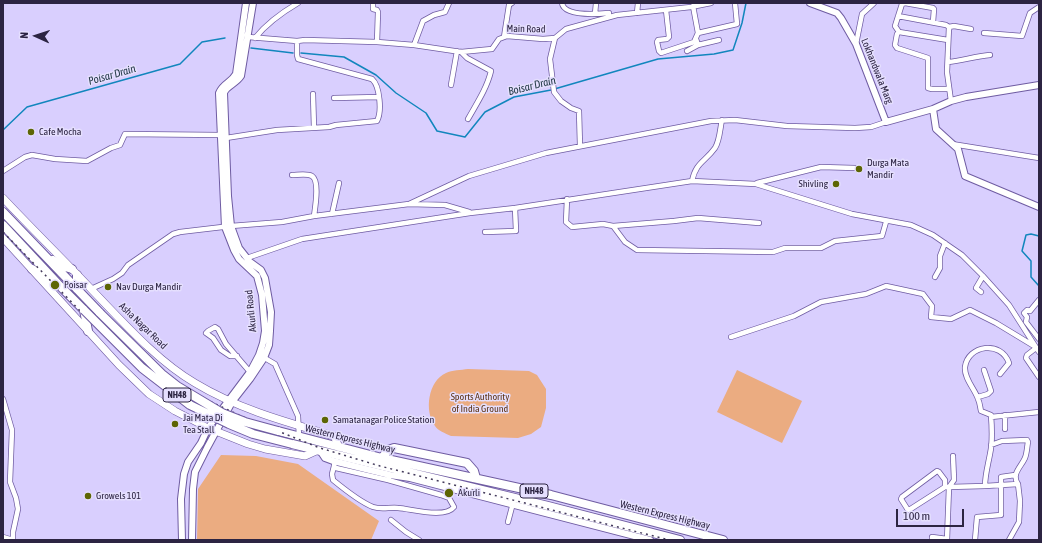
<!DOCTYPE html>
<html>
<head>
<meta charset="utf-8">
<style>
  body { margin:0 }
  #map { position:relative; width:1042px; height:543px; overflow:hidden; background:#d9cffe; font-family:"Asap Condensed",sans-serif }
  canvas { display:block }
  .frame { position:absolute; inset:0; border:4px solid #2c2442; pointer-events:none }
  .north { position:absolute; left:16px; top:16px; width:40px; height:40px; -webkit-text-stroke:3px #e5dffe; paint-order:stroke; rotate:273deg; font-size:11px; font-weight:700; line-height:16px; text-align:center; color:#2c2442 }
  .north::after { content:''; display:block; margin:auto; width:14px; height:18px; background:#2c2442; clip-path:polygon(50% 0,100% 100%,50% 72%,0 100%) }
  .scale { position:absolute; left:896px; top:509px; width:68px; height:18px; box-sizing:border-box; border:2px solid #2c2442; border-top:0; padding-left:5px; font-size:12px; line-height:14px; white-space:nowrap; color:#2c2442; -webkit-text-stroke:3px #e5dffe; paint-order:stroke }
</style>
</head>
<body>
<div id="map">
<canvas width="1042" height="543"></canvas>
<div class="frame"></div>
<div class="north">N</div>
<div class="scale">100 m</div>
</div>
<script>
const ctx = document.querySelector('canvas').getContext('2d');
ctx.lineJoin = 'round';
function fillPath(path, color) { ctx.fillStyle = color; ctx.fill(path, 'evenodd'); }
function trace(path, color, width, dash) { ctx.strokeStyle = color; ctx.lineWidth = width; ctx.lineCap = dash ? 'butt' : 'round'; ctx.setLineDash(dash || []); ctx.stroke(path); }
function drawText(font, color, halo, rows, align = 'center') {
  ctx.font = font + ' "Asap Condensed",sans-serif'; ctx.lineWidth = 3; ctx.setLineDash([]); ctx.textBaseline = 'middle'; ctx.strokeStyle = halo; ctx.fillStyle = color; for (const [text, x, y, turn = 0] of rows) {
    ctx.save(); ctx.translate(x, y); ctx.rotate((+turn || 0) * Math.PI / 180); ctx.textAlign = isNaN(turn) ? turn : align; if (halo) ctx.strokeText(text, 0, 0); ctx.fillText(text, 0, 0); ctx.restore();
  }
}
fillPath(new Path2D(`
  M468,369L529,371L537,375L546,389V408L541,427L531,434L518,438L451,436C445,433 438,431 435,426C424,411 428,381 446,373C452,370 461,370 468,369Z
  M737,370L802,401L782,443L717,412Z
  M221,455L256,456L298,464L379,521L371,540H197L198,489Z`), '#ebac81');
trace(new Path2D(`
  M251,48L293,53
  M301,53L344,57L376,75L396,93L426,113L437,131L465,137L485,112L514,97L551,90L658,59L714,54L733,50L742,23L746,3
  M3,130L27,107L180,64L202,42L225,38
  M1039,236L1031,234L1026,235L1022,251L1031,261V277L1039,286`), '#1186bd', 1.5);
const minor = new Path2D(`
  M373,3V9L377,10L378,12L377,42
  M562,3C564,17 598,14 609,13
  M693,6L698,33
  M666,10L669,37L667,39L658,40L657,42L659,51L661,53L694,42L698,33L737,24L735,3
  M637,13L638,3
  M595,14L596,3
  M898,16L946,25L949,27L954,26L971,29
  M949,27L947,72L951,101
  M899,32L895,26L902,4L905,3L933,8L934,9L933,22
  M984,33L1022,36L1030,13L1039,7
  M246,35L248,37L297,41L305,40L377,42L414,45L461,52L492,49L499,39L507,36L543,39L555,38L566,29L617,15L691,7L711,3
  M504,37L509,5L512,3
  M255,38C267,23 281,13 298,3
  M555,38L550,59L554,92L561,101L571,108L579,111L580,146
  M696,39L698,45L719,40
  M948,40L899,32L897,34L895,45L897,48L928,58V88L932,89H949
  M856,44L862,14L874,3
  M414,45L423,21L434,15L445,12L449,3
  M687,51L698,45
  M461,52L467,58L491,71C487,88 477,103 468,119
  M948,62C962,61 975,56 990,55
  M451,85L457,51
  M313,94L314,128
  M334,98L379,97
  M226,138L277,130L329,127L336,125L377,121C382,112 380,86 372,79L298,59L297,55V41
  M952,144L1039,158
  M3,171L25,157L32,155L55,159L87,161L111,148L120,145L125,134L220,135
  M292,175C298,175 307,173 312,176C320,181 315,208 314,216
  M692,181C696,162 705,162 715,148C720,140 720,128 722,120
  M757,183L821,167L855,168
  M567,199L566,222L572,227L603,224L613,226L625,242L637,250L773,252L785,248H821L835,241L882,236L886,222
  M409,204L445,205L469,212
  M332,214L339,183
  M613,226L674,221L698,218L759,223
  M485,232L516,231L515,208
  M247,258L302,239L470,213L515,208L692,181L756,184L852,214L911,225L933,235L962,255L983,276L1009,305L1039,352
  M935,277L940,268V256L945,243
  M91,289L113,279L122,273L128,265L173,234L180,232L231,226L282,222L314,216L409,204L469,176L546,153L711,121L735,120L787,126L855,128L871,127L886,122
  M981,292L976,288L983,276
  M1039,300L1030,311L1027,310L1024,313L1027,317L1026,322L1039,339
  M731,337L794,316L821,302L866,294L886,286L923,294L932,306L931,317L951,319L970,310L996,323L1034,346
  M1036,348L1027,355L1026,358L1039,377
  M237,356H230L221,350L213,338L206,333L208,331L215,327L218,329L226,344L250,372
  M263,357L275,364L298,416L299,437
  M978,397L988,394L991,391L984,370
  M3,399L12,430L10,482L16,498L18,509L13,532V540
  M1005,415V429
  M991,417L1039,412
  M991,445L1002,441L1027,440L1028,442C1027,447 1027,453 1025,458C1021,467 1011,474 1018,484
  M334,465V466L336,468L388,480L389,477
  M334,466L332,474L333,480C344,489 360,502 373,507C381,510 390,507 398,508C412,509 445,519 454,507L449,498L441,495L388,480
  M985,486L1018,484L1020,501L1019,522L1009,540
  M945,487V480L939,472L937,471L902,497L901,499L908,510H909L945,487H949L954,480L953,456
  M391,520L406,532L419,540
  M508,522L513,503
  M3,537L13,540
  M932,540V537L947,539
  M947,540L949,487L985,486C985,475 988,465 990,454C993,441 992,428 991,415L981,411C980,407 980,403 978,399C975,389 964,379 965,367C968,345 1001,340 1009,363L1000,374
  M975,540L977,517L1001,515V477L1015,475`);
const tertiary = new Path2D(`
  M810,3L837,13L841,18L856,44L886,122L933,109L951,101L966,97L1039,85
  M933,109L936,129L958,149L965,176L1039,207
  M321,452L325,458L333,461L390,475L410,478L650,540
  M182,540L181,499L184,474L188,462L201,443L208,428L250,372L259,355L263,343L265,331L262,295L257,276L239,259L234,250L225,227L219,93C223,83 231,83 236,74L246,3
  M192,540L193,489L195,472L207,448L232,402L250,379L264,358L269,345L270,331L271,312L265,278L261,270L250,262L239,248L231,226L228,196L224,93C226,86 236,84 241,76L253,3`);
const secondary = new Path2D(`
  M3,198C32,229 63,259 92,290C122,321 157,361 195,383C238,409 286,422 334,436L339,447
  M3,238L119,365L149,394L175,411L208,428L248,444L265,449L305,456L316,451`);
const trunk = new Path2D(`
  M3,212L100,313
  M3,225L58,284L84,310L88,331
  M53,260L62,266L72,269
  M32,269L52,281
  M77,289V275
  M278,431L382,458L551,495L723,540
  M292,444L548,506L680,540
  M382,458L388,450L394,448L467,463L474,471L476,478`);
trace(minor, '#6f5ca2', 6);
trace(tertiary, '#6f5ca2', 8);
trace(secondary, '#6f5ca2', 8);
trace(trunk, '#6f5ca2', 10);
trace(minor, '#fff', 4.5);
trace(tertiary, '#fff', 6);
trace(secondary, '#fff', 7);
trace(trunk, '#fff', 8);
trace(new Path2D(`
  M3,232L94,325L128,352L168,378L203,398L243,417L320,448L380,466L669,540`), '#443b5c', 1.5, [2, 4]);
const trunkBridge = new Path2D(`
  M84,310L142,368L190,405L229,424L253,434L292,444
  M100,313L163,375L177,386L222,413L245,422L278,431`);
trace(trunkBridge, '#6f5ca2', 10, []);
trace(trunkBridge, '#fff', 8);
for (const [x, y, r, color] of [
  [31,132,4,"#5d6504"],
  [859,169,4,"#5d6504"],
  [836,184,4,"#5d6504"],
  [55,285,5,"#5d6504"],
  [108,287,4,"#5d6504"],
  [325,420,4,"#5d6504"],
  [175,424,4,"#5d6504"],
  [449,493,5,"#5d6504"],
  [88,496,4,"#5d6504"]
]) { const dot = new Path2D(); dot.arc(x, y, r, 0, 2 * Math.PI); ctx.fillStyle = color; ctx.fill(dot); trace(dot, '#e5dffe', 1.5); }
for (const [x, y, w] of [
  [177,395,28],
  [534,491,28]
]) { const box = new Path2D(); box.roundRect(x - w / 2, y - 7, w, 14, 3); ctx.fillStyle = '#e5dffe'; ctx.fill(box); trace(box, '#2c2442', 1); }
drawText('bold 9px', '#2c2442', null, [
  ["NH48",177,395],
  ["NH48",534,491]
]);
drawText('10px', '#2c2442', '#e5dffe', [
  ["Main Road",526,29,1],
  ["Lokhandwala Marg",877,71,68],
  ["Akurli Road",251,311,-96],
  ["Asha Nagar Road",143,326,44],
  ["Western Express Highway",350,439,14],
  ["Western Express Highway",665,515,14]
]);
drawText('10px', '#2c2442', '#e5dffe', [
  ["Cafe Mocha",39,132],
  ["Durga Mata",867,163],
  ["Mandir",867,175],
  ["Shivling",828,184,"right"],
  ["Poisar",64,285],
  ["Nav Durga Mandir",116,287],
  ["Jai Mata Di",183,418],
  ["Tea Stall",183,430],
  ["Samatanagar Police Station",333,420],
  ["Akurli",458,493],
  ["Growels 101",96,496]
], 'left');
drawText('10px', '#5d3516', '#e5dffe', [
  ["Sports Authority",480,397],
  ["of India Ground",480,409]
]);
drawText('italic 11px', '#223845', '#e5dffe', [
  ["Poisar Drain",112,75,-16],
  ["Boisar Drain",532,86,-14]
]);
</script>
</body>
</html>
